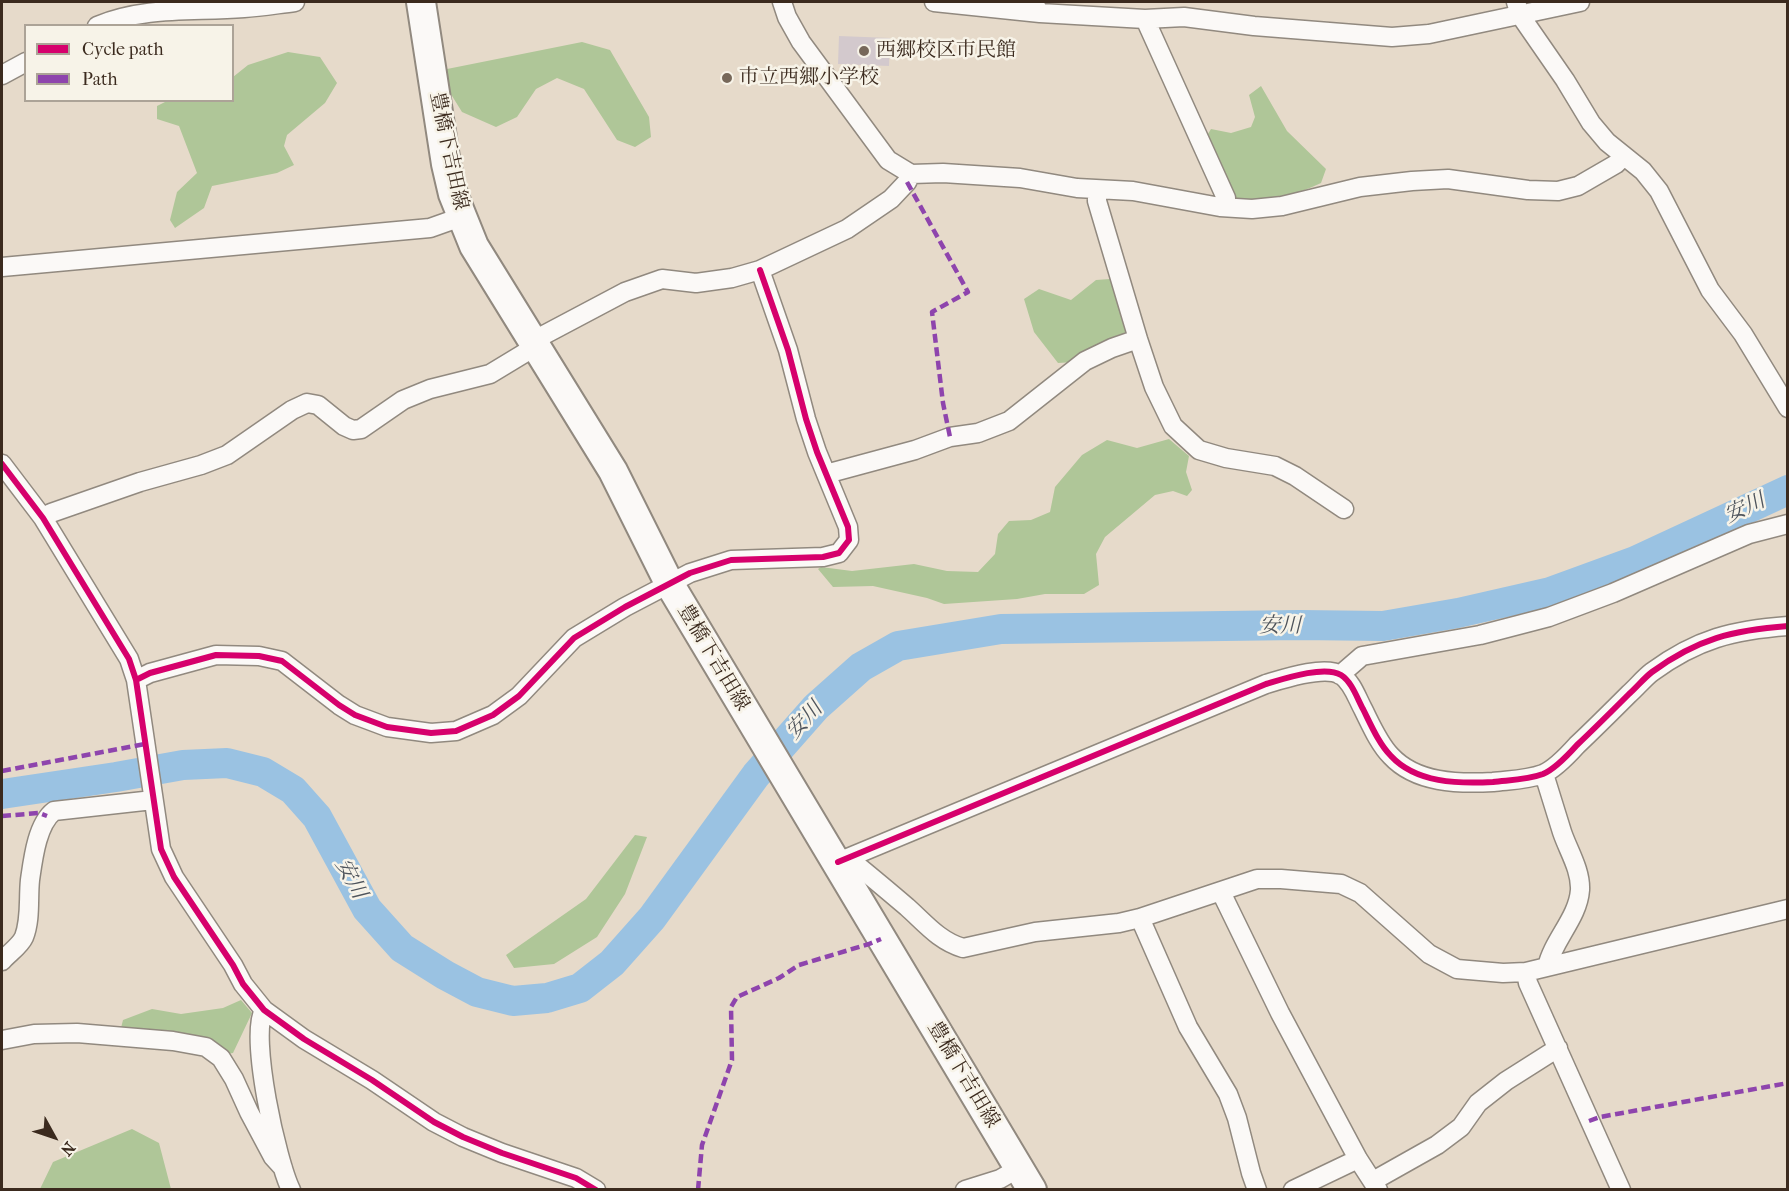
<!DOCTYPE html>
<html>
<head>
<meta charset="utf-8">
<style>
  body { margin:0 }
  #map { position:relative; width:1789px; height:1191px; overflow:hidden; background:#e6daca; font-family:"IM FELL French Canon",serif }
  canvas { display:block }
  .frame { position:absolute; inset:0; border:3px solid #3b2a1e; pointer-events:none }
  .legend { position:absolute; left:24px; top:24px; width:210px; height:78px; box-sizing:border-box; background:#f7f3e8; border:2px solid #aca397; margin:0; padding:8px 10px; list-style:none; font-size:18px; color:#3b2a1e }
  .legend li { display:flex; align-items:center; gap:12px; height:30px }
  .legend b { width:30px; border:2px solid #aca397 }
  .north { position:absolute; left:24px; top:1107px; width:60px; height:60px; -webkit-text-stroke:4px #f7f3e8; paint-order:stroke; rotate:130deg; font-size:16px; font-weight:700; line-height:24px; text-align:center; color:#3b2a1e }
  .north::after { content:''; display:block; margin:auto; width:21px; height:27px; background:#3b2a1e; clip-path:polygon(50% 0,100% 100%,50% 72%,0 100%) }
</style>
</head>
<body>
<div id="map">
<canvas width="1789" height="1191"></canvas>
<div class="frame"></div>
<ul class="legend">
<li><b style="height:8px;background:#d6006c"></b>Cycle path</li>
<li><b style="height:8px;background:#8e44ad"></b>Path</li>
</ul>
<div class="north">N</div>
</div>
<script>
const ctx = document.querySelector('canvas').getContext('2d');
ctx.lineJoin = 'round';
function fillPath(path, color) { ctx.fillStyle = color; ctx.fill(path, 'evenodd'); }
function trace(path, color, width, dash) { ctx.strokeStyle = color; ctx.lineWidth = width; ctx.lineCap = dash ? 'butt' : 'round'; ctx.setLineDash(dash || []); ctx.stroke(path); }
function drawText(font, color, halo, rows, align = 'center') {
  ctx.font = font + ' "IM FELL French Canon","Noto Serif JP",serif'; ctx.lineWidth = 5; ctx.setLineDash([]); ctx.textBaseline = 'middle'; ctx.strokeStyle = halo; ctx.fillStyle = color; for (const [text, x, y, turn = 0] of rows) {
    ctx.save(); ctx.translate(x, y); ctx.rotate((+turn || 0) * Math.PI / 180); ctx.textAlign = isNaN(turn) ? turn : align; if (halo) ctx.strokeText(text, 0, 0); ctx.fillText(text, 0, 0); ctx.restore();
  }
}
fillPath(new Path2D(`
  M582,42L610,50L649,117L651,137L635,147L617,140L584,89L557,78L536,89L517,117L496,127L462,112L444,83L447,69Z
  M288,52L320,57L337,83L325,103L287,135L284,146L294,165L277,173L212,186L204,208L175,228L170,220L177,192L197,173L179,126L157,119V106L167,101L232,100L233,77L248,65Z
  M1261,86L1287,131L1326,169L1321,183C1294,196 1265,202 1236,201L1226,186L1206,137L1211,129L1231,133L1251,127L1255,117L1249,95Z
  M1110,279L1129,329L1126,337L1074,362L1058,363L1034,332L1024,299L1039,289L1071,300L1096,280Z
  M1169,439L1189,456L1186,472L1192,490L1187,496L1173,491L1155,495L1105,537L1096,554L1099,585L1084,594H1045L1017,599L944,604L927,598L873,586L833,587L818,569L821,567L852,571L914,564L947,571L978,572L995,554L998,534L1009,521L1031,520L1050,512L1055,487L1082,455L1107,440L1137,448Z
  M635,835L647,837L625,894L597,937L554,964L514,968L506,955L586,899Z
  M241,1000L252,1013L233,1053L226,1054L210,1041L181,1033L121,1028L123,1020L152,1009L181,1014L223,1008Z
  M132,1129L159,1143L171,1189H40L53,1162Z`), '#afc698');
trace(new Path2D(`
  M2,794L116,777L183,765L227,763L263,772L293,790L317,817L367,909L402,948L445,975L477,992L513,1001L547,998L580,988L612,963L652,918L756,775L816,707L861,667L898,646L1001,629L1299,625L1383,626L1458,613L1550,592L1635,561L1788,490`), '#9ac2e2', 30);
fillPath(new Path2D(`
  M839,36L890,38L889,66L838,64Z`), '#d3c9cd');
const street = new Path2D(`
  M782,2L787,17L801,42L888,160L911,174L943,173L1020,178L1077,188L1133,191L1220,207L1252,209L1282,206L1360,187L1412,181L1448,179L1528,190L1558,191L1578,186L1616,164L1624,156
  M934,2L1040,13
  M1033,2L1040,13L1145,19L1184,17L1254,26L1392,37L1429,34L1580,2
  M1516,2L1520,15L1565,80L1591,123L1607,142L1643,171L1659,191L1710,290L1743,334L1788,408
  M1145,19L1226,198L1225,207
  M97,26C146,6 192,12 244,8C261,7 278,4 295,2
  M2,75L26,62
  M1097,190V201L1138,339L1154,387L1173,426L1199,450L1226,458L1275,466L1295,476L1344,509
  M2,267L430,228L461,217
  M2,464L43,518L129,659L136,680L161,849L174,877L233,965L243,984L264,1010L304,1039L372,1080L434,1122L463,1137L502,1153L576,1178L596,1190
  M826,474L915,450L950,437L978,433L1009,421L1085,361L1112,348L1138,339
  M43,518L51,513L140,482L201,465L227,455L292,410L307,403L318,405L344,426L353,430L361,429L403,400L430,389L490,374L528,351L540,337L625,292L662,279L696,283L732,278L760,270L847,229L891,199L907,182L911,174
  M1340,675L1362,656L1480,635L1549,617L1613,593L1749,534L1788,524
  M136,680L150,673L216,655L259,656L282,661L339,705L355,715L387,727L431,733L456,731L493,715L519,696L574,638L625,607L690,573L731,560L823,557L839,553L849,540L848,527L817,452L806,419L788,350L760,270
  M1544,774C1550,793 1556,813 1562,832C1568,850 1581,870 1580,890C1578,918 1553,940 1547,967
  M848,858C868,874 887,890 907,907C925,923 939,941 963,948L1035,932L1119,923L1140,918L1257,879H1281L1341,884L1360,893L1429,954L1457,969L1503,973L1526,972L1788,909
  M838,862L1266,684C1283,679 1324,665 1341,675C1352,682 1357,698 1363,709C1371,725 1379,744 1391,756C1416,783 1458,784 1493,782C1509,780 1527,780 1543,774C1555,769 1568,755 1577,745C1595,728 1612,711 1629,694C1637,687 1644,678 1652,672C1697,639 1733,630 1788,626
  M1221,892L1280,1013L1358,1159L1378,1190
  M1140,918L1188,1027L1228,1094L1237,1118L1251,1173L1257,1190
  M2,961C9,953 20,946 24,937C31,919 28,899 30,880C33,859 37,824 54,811L153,800
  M1526,972L1528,983L1621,1190
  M264,1010C249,1036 277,1162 291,1190
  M2,1040L34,1034L77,1033L173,1041L206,1047L221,1058L234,1079L249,1112L273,1157L283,1168
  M1373,1181L1437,1145L1461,1127L1478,1103L1506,1081L1558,1048
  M965,1190L1000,1179L1019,1168
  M1293,1190L1358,1159`);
const primary = new Path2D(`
  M421,2L446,164L453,194L474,246L613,471L669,583L1032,1190`);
trace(street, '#91897f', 21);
trace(primary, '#91897f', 32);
trace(street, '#fbf9f7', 18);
trace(primary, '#fbf9f7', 28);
trace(new Path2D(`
  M907,182L968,292L932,312L943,403L950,437
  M2,771L145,744
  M2,816L39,813L47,816
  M1589,1121L1600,1117L1788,1083
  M698,1190L702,1145L732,1060L731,1007L737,997L779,978L799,965L869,944L881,939`), '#8e44ad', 4.5, [9, 4.5]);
trace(new Path2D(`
  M2,464L43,518L129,659L136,680L161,849L174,877L233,965L243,984L264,1010L304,1039L372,1080L434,1122L463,1137L502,1153L576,1178L596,1190
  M136,680L150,673L216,655L259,656L282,661L339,705L355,715L387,727L431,733L456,731L493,715L519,696L574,638L625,607L690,573L731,560L823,557L839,553L849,540L848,527L817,452L806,419L788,350L760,270
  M838,862L1266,684C1283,679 1324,665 1341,675C1352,682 1357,698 1363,709C1371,725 1379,744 1391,756C1416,783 1458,784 1493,782C1509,780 1527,780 1543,774C1555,769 1568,755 1577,745C1595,728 1612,711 1629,694C1637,687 1644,678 1652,672C1697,639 1733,630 1788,626`), '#d6006c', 6);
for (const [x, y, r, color] of [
  [864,51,6,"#77685a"],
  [727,78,6,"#77685a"]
]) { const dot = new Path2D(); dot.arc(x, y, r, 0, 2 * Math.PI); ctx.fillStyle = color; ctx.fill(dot); trace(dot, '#f7f3e8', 2); }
drawText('20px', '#3b2a1e', '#f7f3e8', [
  ["西郷校区市民館",876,51],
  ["市立西郷小学校",739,78]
], 'left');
drawText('20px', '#3b2a1e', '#f7f3e8', [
  ["豊橋下吉田線",448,151,78],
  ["豊橋下吉田線",713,658,59],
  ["豊橋下吉田線",963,1075,59]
]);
drawText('italic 21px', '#4e545c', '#f7f3e8', [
  ["安川",1745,509,-25],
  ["安川",1280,627],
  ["安川",805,721,-47],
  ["安川",350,879,62]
]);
</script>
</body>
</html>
